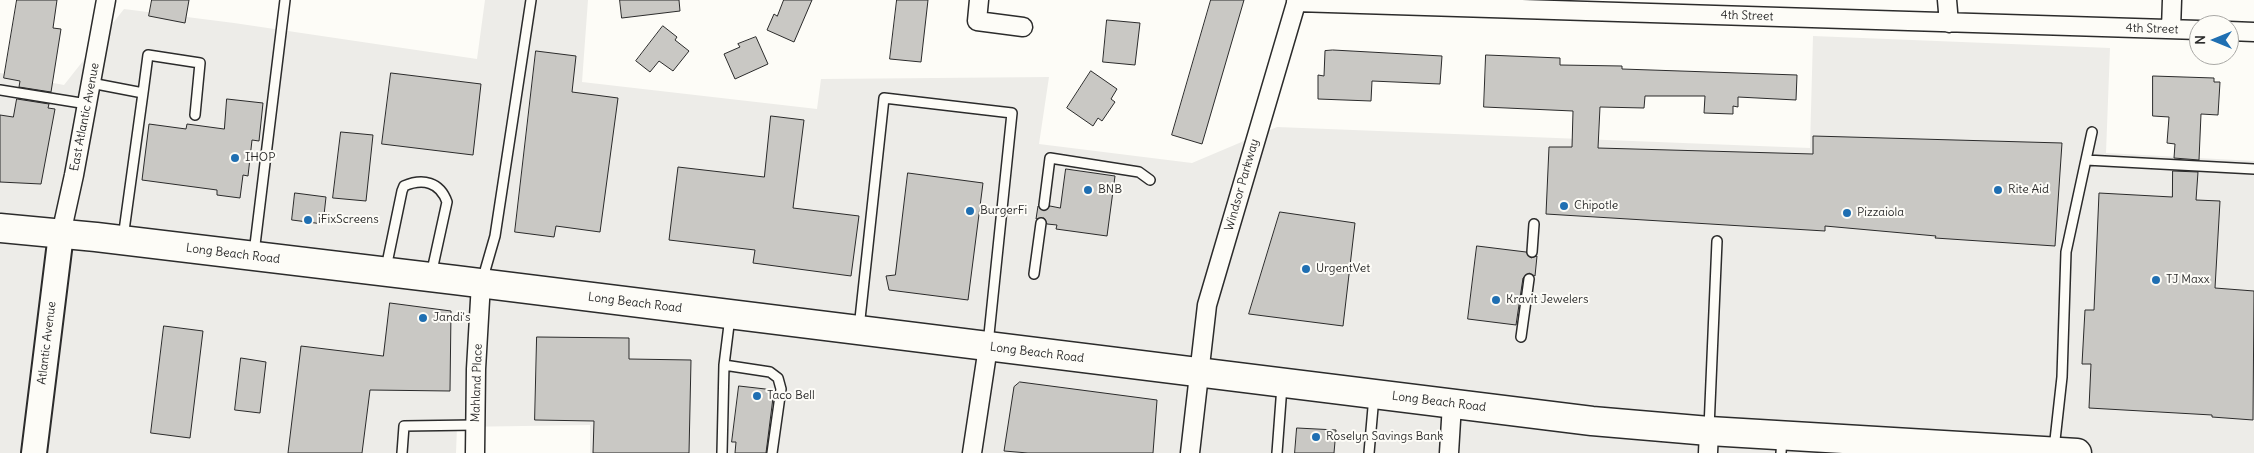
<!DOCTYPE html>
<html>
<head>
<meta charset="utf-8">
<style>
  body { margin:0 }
  #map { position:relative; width:2254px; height:453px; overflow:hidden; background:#fdfcf7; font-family:Delius,sans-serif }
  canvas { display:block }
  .north { position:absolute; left:2189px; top:15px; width:50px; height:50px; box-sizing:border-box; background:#fdfcf7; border:1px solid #a9a8a5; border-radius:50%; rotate:270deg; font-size:14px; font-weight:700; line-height:20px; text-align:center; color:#2b2b2b }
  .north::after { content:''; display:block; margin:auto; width:18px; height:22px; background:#1f6fb2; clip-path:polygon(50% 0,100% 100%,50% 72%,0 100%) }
</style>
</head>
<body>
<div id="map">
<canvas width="2254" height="453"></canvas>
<div class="north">N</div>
</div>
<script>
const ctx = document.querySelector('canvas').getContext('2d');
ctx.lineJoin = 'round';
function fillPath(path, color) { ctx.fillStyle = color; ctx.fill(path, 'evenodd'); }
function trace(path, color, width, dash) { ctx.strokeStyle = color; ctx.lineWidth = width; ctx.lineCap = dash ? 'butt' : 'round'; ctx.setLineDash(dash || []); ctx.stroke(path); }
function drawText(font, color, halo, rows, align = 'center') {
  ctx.font = font + ' Delius,sans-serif'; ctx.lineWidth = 4; ctx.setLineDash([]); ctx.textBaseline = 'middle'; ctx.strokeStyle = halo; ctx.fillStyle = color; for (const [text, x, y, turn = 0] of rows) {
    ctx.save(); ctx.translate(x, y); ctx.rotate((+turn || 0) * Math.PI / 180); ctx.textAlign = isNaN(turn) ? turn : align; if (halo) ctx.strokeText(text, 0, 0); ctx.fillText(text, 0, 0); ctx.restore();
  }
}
fillPath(new Path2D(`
  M485,0H588L582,82L817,109L821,79L1049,77L1039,144L1192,163L1277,127L1810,148L1813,36L2110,48L2106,153L2254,161V453H590V425L457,427L456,453H0V73L64,85L124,9L234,23L477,59Z`), '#edece8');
const building = new Path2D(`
  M17,0H57L53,28L61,29L51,92L19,87L20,81L4,78Z
  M152,0H189L185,23L149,16Z
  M620,0H679L680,11L622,18Z
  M784,0H812L794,42L767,30L774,14L777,16Z
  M897,0H928L921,62L890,59Z
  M1211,0H1244L1202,144L1172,135Z
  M1107,20L1140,23L1135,65L1103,62Z
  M663,26L677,37L675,40L689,51L673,71L659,61L650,72L636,61Z
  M756,37L768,64L735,79L724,54L740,47L738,44Z
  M1333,50L1442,56L1440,84L1372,81L1371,101L1318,99V75L1324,76L1325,51Z
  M536,51L576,56L572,92L618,98L600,232L556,226L554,237L515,232Z
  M1486,55L1560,58V65L1622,66V69L1797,75L1796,100L1738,97V107L1733,106V114L1704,113L1705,96H1645L1644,108L1600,107L1598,148L1813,154V136L2062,143L2055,246L1935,238L1936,236L1825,226V231L1546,214L1549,147H1572L1573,111L1484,107Z
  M1091,71L1117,89L1111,99L1115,102L1102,121L1098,118L1093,126L1067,108Z
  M391,73L481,84L473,155L382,144Z
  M2153,76L2214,78V82H2220L2218,115L2201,114L2199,160L2174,158L2175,144L2167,143L2169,117L2153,116Z
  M17,99L49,104L48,108L55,109L41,184L0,182V115L13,117Z
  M227,99L263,103L259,141L252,140L248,176L243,175L240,198L217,195V190L142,180L149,124L186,129L187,124L224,129Z
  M771,116L804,120L793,208L859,216L851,276L753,263L755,250L669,240L678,167L764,177Z
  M341,132L373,135L366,201L333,198Z
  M1066,169L1115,176L1107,236L1056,229L1057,225L1047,224L1044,218L1036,219L1038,206L1044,211L1050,206L1060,208Z
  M2173,171L2198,172L2196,200L2220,201L2215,288L2254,291L2253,420L2212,417V415L2089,408L2091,364H2082L2085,310H2094L2099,193L2172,197Z
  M908,173L983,183L968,300L889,290L886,276L895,275Z
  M295,193L326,197L323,224L292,220Z
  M1280,212L1355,223L1343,326L1249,314Z
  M1477,246L1526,252L1531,258L1537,256L1535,276L1529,273L1523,278L1516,325L1468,319Z
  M390,303L451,311L450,391L370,390L362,453H288L301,346L383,356Z
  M164,326L203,331L190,438L151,433Z
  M537,337L629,338V359L691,360L689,453H593L594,421L535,420Z
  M241,358L266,362L260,413L235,410Z
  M1020,382L1157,400L1153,453H1028L1004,451L1014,387Z
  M739,386L774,390L766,453H735L736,442H732Z
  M1297,428L1336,430L1334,453H1295Z`);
fillPath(building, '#c9c8c4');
trace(building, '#2b2b2b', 1);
const service = new Path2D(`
  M91,83L143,93L123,238
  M0,90L87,104
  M143,93L148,55L200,63L195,115
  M2086,160L2254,169
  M1044,205L1050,158L1139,172L1150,180
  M1532,252L1534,224
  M254,253L285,0
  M386,268L402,191L404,186C423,178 440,182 447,202L431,275
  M1034,274L1041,223
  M482,281L495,236L531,0
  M859,328L884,98L1012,113L988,344
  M1521,337L1529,279
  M724,365L770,372L778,378L781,389L772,453
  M1709,428L1717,241
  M2054,449L2062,377L2066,252L2092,132
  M402,453L404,426L475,425
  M722,453L724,365L730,317
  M1277,453L1282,386
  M1369,453L1374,396
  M1781,453L1782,438`);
const minor = new Path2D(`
  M979,0L977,21L1023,27
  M1947,0L1949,23
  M1296,2L2199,30
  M2171,29L2172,0
  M2229,31L2254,32
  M61,234L74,175L106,0
  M475,453L476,369L481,283
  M972,453L988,347
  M1190,453L1207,305L1297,0
  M1449,453L1452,404
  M1708,453L1709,431`);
const secondary = new Path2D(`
  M34,453L61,234`);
const primary = new Path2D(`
  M0,228L96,237L455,280L1592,421L1709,431L2077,453`);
trace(service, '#2b2b2b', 12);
trace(minor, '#2b2b2b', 21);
trace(secondary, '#2b2b2b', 28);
trace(primary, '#2b2b2b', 31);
trace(service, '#fdfcf7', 9);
trace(minor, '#fdfcf7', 18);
trace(secondary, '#fdfcf7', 24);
trace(primary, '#fdfcf7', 28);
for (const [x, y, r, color] of [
  [235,158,5,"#1f6fb2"],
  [1088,190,5,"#1f6fb2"],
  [1998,190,5,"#1f6fb2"],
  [1564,206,5,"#1f6fb2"],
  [970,211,5,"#1f6fb2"],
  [1847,213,5,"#1f6fb2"],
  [308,220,5,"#1f6fb2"],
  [1306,269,5,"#1f6fb2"],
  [2156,280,5,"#1f6fb2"],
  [1496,300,5,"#1f6fb2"],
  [423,318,5,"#1f6fb2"],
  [757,396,5,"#1f6fb2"],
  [1316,437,5,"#1f6fb2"]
]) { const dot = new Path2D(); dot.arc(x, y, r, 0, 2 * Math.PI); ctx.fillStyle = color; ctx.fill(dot); trace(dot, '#fdfcf7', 2); }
drawText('12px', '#2b2b2b', '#fdfcf7', [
  ["4th Street",1747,16,2],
  ["4th Street",2152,29,2],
  ["East Atlantic Avenue",85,117,-79],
  ["Windsor Parkway",1242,185,-74],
  ["Long Beach Road",233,254,7],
  ["Long Beach Road",635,303,7],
  ["Atlantic Avenue",47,343,-83],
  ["Long Beach Road",1037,353,7],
  ["Mahland Place",477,383,-88],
  ["Long Beach Road",1439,402,7]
]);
drawText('12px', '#2b2b2b', '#fdfcf7', [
  ["IHOP",245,158],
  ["BNB",1098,190],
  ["Rite Aid",2008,190],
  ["Chipotle",1574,206],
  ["BurgerFi",980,211],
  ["Pizzaiola",1857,213],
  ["iFixScreens",318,220],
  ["UrgentVet",1316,269],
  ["TJ Maxx",2166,280],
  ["Kravit Jewelers",1506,300],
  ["Jandi's",433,318],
  ["Taco Bell",767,396],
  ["Roselyn Savings Bank",1326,437]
], 'left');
</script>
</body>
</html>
